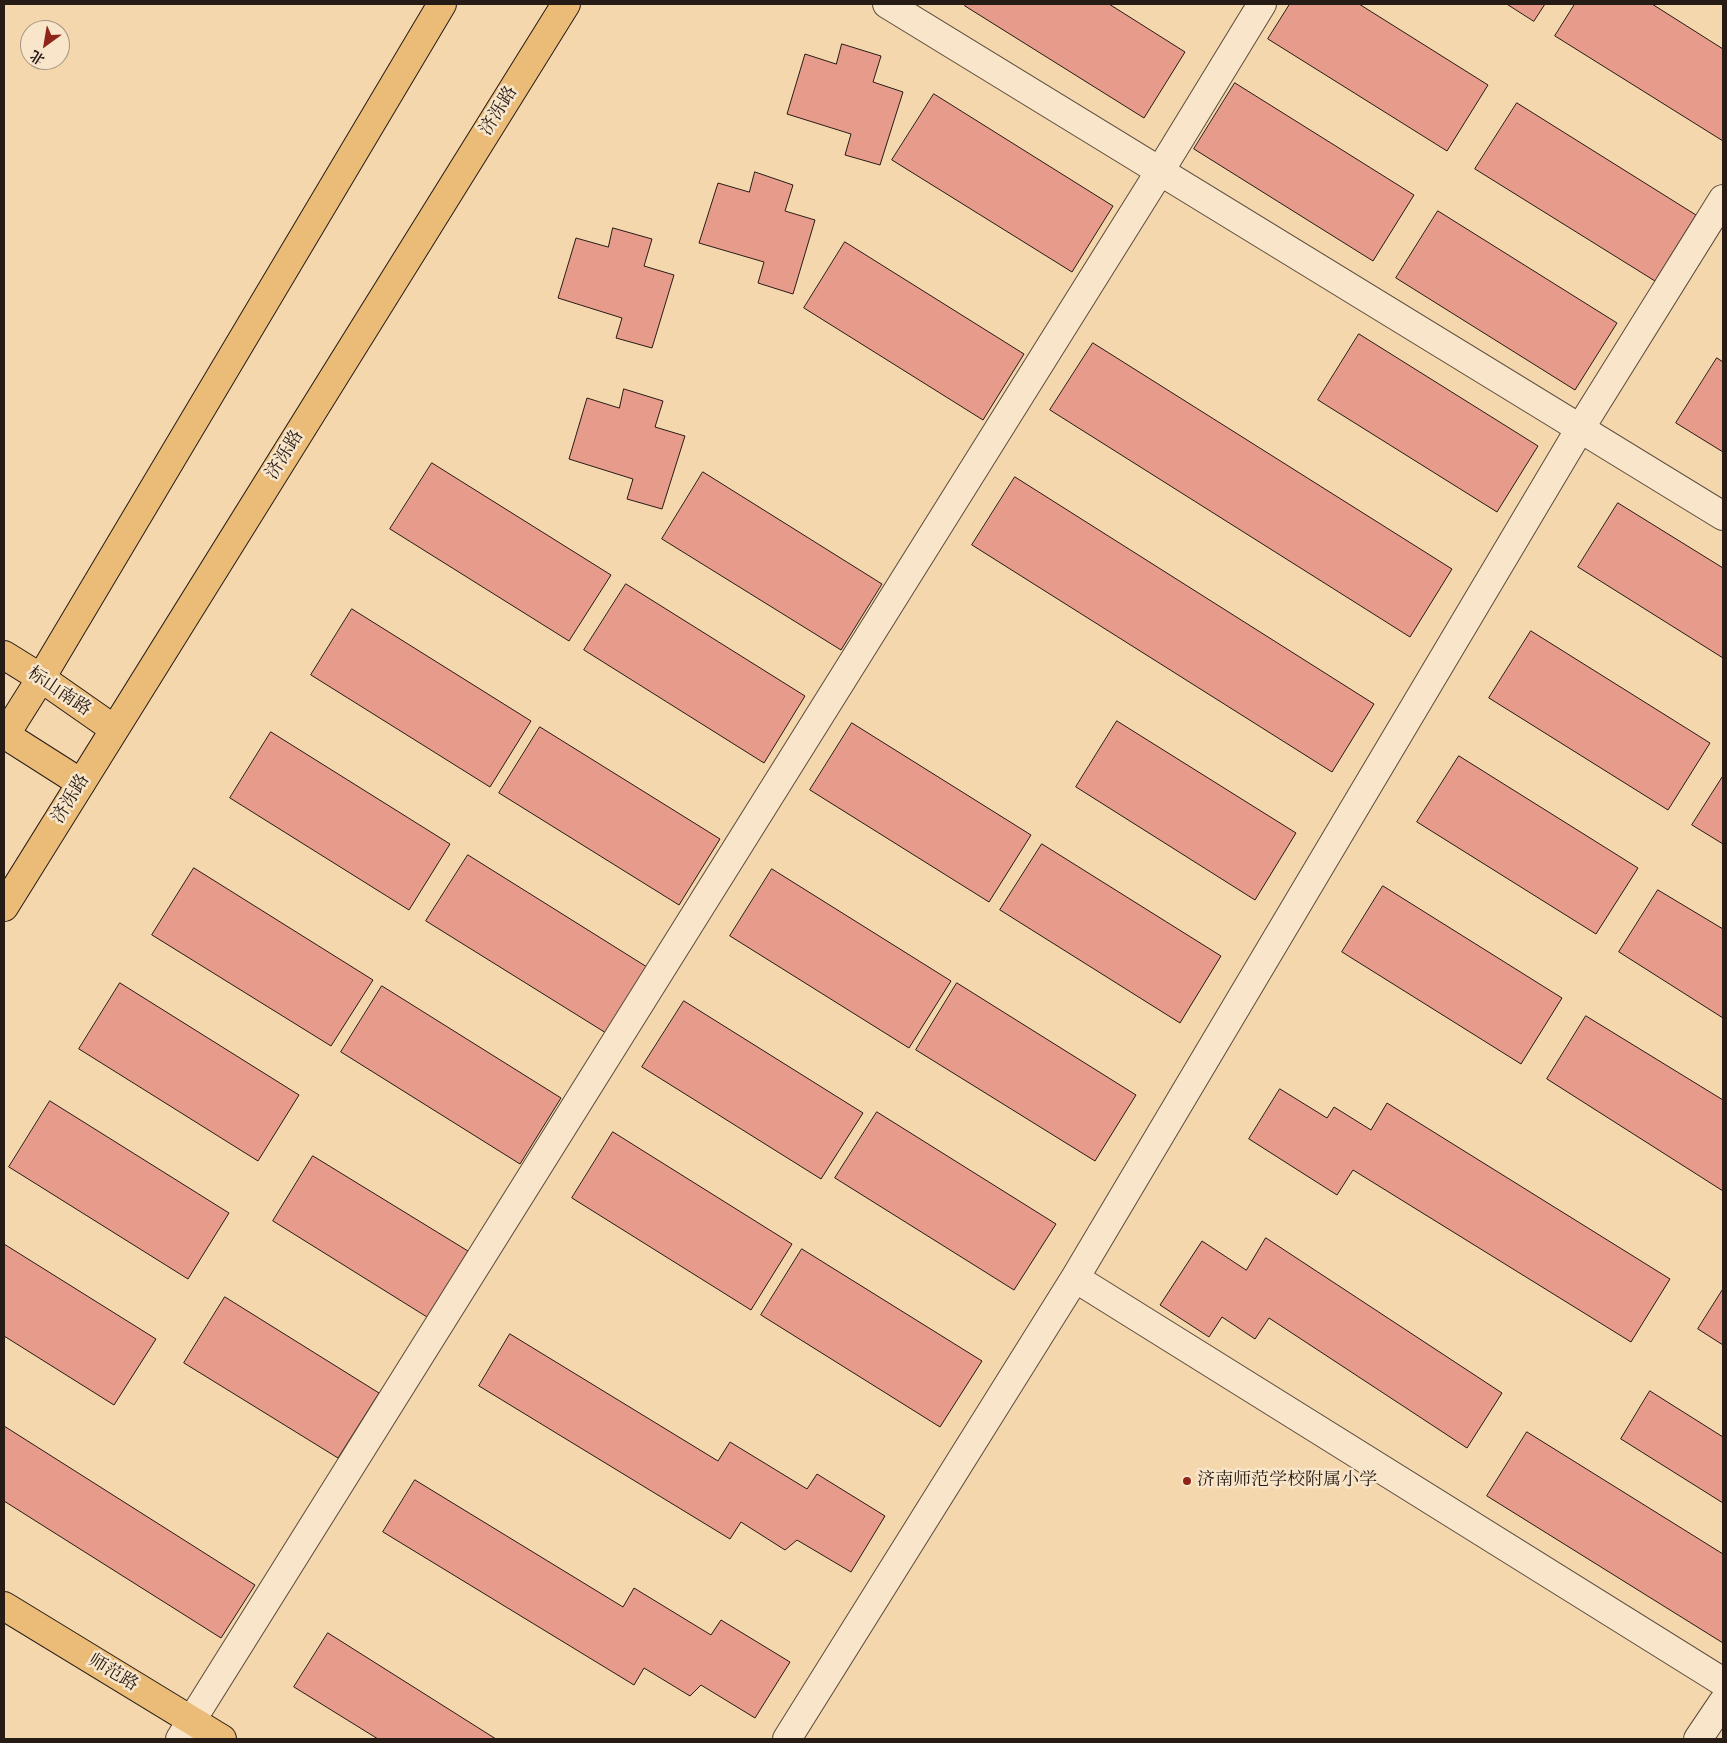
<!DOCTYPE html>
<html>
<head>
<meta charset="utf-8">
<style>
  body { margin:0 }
  #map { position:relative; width:1727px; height:1743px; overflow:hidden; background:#f5d7ae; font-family:Alegreya,"Noto Serif SC",serif }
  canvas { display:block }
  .frame { position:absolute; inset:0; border:5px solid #261b15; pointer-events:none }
  .north { position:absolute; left:20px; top:20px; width:50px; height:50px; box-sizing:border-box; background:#f8e5ca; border:1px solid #a49482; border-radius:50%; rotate:212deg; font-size:14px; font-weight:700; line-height:20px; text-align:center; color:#261b15 }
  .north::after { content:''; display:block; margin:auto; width:18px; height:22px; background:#8f2418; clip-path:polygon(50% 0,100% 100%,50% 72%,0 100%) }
</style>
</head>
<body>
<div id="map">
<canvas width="1727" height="1743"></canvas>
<div class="frame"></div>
<div class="north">北</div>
</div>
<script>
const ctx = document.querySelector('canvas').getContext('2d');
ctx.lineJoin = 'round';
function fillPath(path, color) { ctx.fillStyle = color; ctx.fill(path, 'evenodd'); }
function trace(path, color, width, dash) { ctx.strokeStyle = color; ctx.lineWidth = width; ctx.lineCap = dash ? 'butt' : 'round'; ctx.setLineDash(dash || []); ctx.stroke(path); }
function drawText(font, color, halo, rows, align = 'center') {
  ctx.font = font + ' Alegreya,"Noto Serif SC",serif'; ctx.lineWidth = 5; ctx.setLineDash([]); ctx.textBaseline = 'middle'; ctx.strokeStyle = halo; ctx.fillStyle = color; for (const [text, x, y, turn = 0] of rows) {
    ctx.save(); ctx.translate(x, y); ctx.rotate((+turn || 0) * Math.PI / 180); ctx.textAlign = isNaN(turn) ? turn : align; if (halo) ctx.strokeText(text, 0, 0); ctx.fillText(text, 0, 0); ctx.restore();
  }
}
const building = new Path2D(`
  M966,4H1109L1185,52L1144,118L965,6Z
  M1290,4H1359L1488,85L1447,151L1268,39Z
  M1507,4H1545L1534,21Z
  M1575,4H1652L1723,49V141L1555,36Z
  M842,44L881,56L873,82L903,92L880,165L845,155L851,134L787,114L805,54L836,64Z
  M1235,83L1414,195L1373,261L1194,149Z
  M934,94L1113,206L1072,272L892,160Z
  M1517,103L1696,215L1655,281L1475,169Z
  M755,172L793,185L785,211L815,220L793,294L758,283L764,262L699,243L718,183L749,192Z
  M1438,211L1617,323L1575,390L1396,278Z
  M613,228L652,239L644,266L674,275L652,348L616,338L622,318L558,298L576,238L608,247Z
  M845,242L1024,354L983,420L804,308Z
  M1359,334L1538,446L1497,512L1318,400Z
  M1093,343L1452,569L1410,637L1050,410Z
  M1717,358L1723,362V452L1676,423Z
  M624,389L663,401L655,427L685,436L662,509L627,499L633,479L569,459L587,398L619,408Z
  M432,463L611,575L569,641L390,529Z
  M703,472L882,584L841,650L662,539Z
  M1015,477L1374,704L1332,772L972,545Z
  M1618,503L1723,568V658L1578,567Z
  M626,584L805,696L764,763L584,650Z
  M352,609L531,721L490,787L311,675Z
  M1531,631L1710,743L1668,810L1489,698Z
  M1117,721L1296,833L1255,900L1076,787Z
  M852,723L1031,835L989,902L810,790Z
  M540,727L720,839L679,905L499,793Z
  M271,732L450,844L409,910L230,798Z
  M1459,756L1638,868L1596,934L1417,822Z
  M1723,776V844L1692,825Z
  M1042,844L1221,956L1180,1023L1000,910Z
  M468,855L647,967L606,1033L426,921Z
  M194,868L373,980L331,1046L152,935Z
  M772,869L951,981L909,1048L730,936Z
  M1383,886L1562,998L1521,1064L1342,952Z
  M1658,890L1723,929V1018L1619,952Z
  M120,983L299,1095L258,1161L79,1049Z
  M957,983L1136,1095L1095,1161L916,1050Z
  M382,986L561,1098L520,1164L341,1052Z
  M684,1001L863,1113L821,1179L642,1067Z
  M1586,1016L1723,1100V1191L1547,1079Z
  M1280,1089L1327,1118L1334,1107L1371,1130L1387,1103L1670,1279L1631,1342L1353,1170L1337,1195L1249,1139Z
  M50,1101L229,1213L188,1279L9,1167Z
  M877,1112L1056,1224L1014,1290L835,1178Z
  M613,1132L792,1244L751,1310L572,1198Z
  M313,1156L468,1251L427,1317L273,1221Z
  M1266,1238L1502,1393L1467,1448L1269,1318L1255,1339L1222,1317L1209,1337L1160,1305L1202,1241L1246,1270Z
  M4,1244L156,1339L114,1405L4,1336Z
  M802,1249L982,1361L940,1427L761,1315Z
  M1723,1289V1345L1698,1329Z
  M225,1297L379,1393L338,1458L184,1363Z
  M510,1334L718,1461L730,1442L807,1489L817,1474L885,1516L851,1572L797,1540L785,1550L741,1522L730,1539L479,1386Z
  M1650,1391L1723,1437V1503L1621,1439Z
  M4,1426L255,1585L221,1638L4,1501Z
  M1527,1432L1723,1554V1643L1487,1496Z
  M415,1480L623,1607L634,1588L711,1635L721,1620L790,1662L755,1718L701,1685L690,1696L644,1668L634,1685L383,1532Z
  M328,1633L496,1739H378L294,1687Z`);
fillPath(building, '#e79b8b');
trace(building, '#261b15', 1);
const minor = new Path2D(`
  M887,4L1723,516
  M1075,1278L1723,1682
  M180,1739L1160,171L1262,4
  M787,1739L1075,1278L1581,427L1723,199
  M1698,1739L1723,1702`);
const major = new Path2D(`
  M4,655L41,678L114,729
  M4,734L81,783
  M4,1606L222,1739`);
const highway = new Path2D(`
  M4,737L41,678L442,4
  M4,907L566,4`);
trace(minor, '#5a4a3b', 30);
trace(major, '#261b15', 30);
trace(highway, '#261b15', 30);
trace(minor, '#f8e5ca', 28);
trace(major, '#eabc77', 28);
trace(highway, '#eabc77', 28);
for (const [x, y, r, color] of [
  [1187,1481,5,"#8f2418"]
]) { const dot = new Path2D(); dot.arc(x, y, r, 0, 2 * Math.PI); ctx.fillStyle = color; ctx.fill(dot); trace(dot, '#f8e5ca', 2); }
drawText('18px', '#261b15', '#f8e5ca', [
  ["济泺路",499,111,-58],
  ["济泺路",285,455,-58],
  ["标山南路",59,692,34],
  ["济泺路",71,799,-58],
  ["师范路",113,1673,31]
]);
drawText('18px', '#261b15', '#f8e5ca', [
  ["济南师范学校附属小学",1197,1481]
], 'left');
</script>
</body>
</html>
